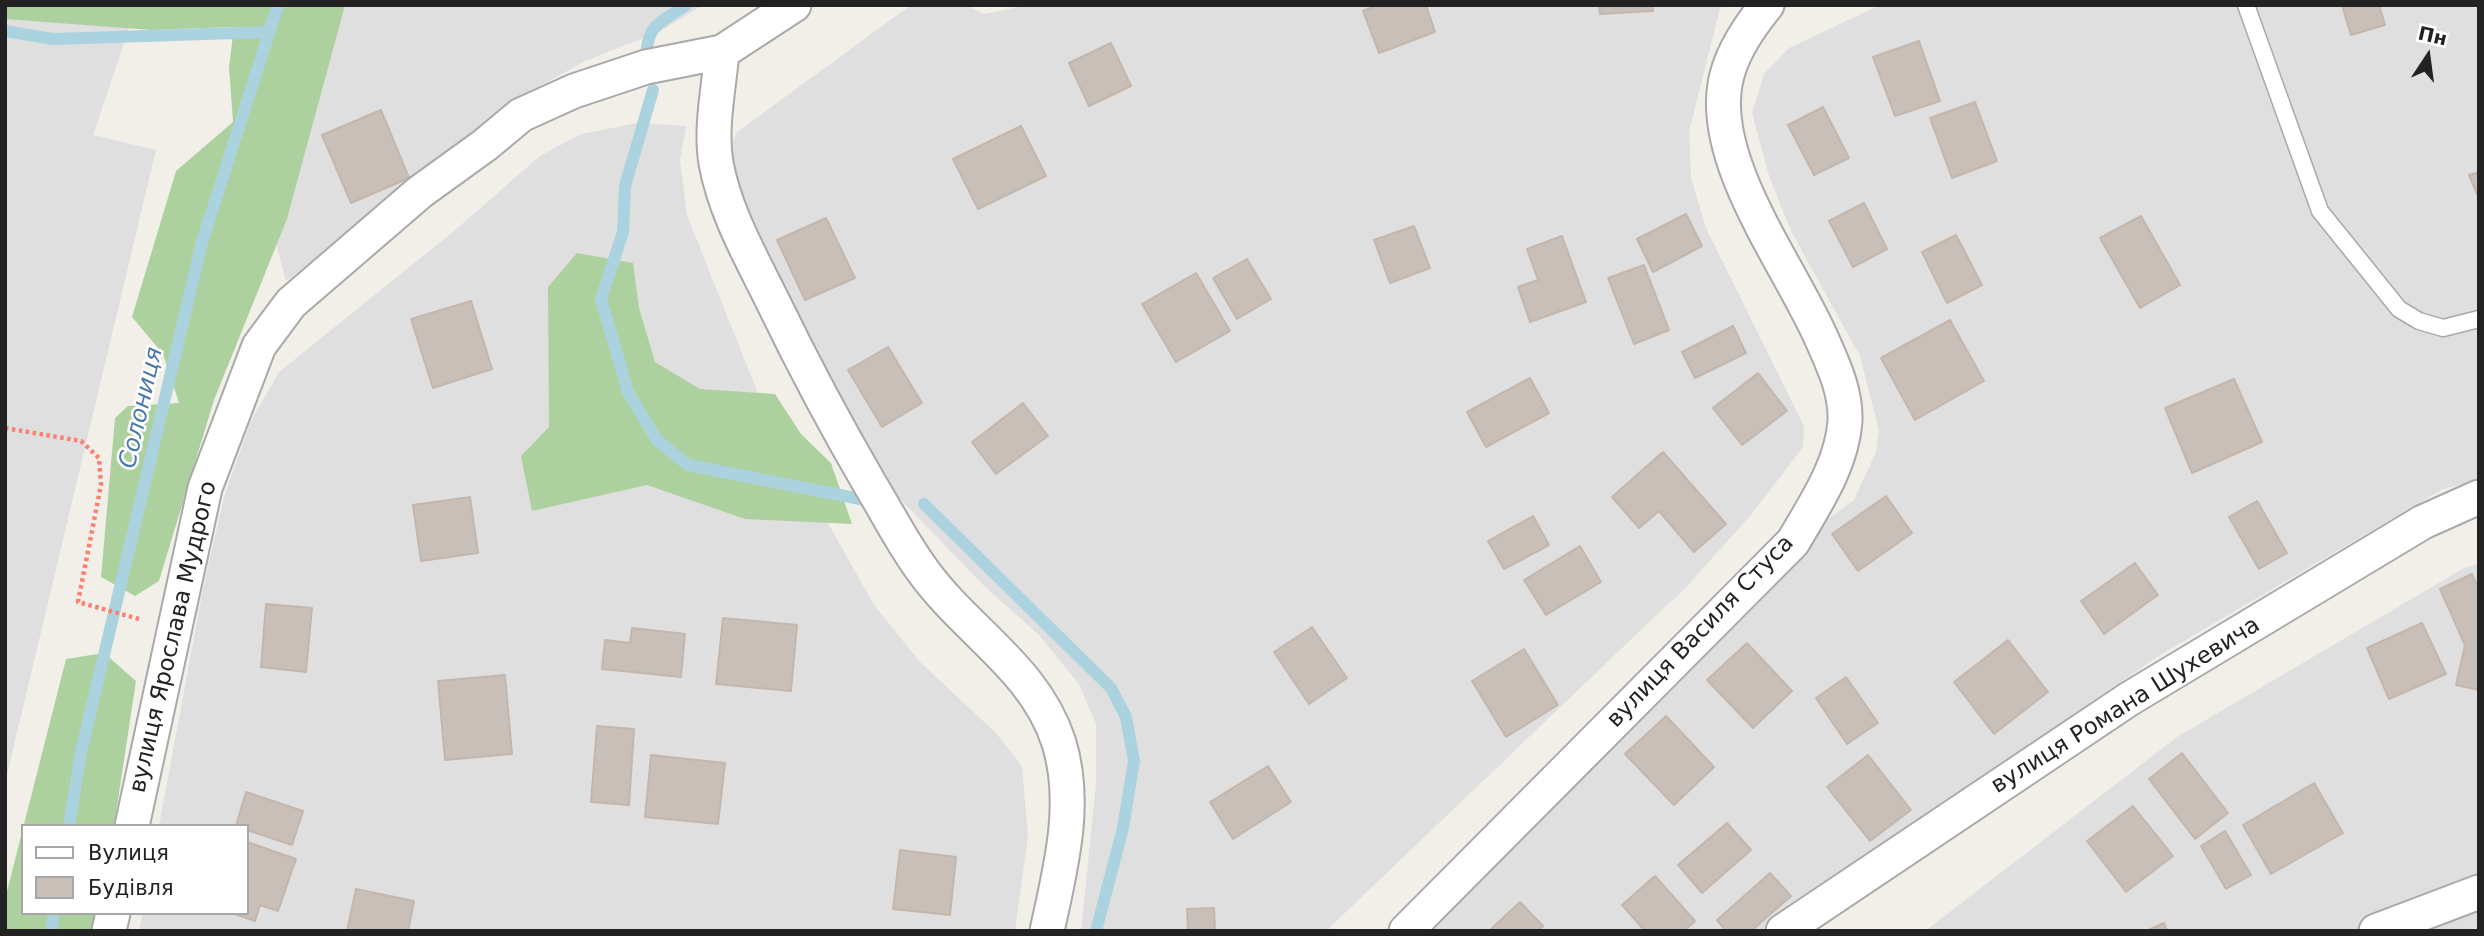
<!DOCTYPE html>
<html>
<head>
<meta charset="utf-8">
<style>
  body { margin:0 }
  #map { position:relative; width:2484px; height:936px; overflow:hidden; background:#f2efe9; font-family:"DejaVu Sans",sans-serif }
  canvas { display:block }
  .frame { position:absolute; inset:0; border:7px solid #222; pointer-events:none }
  .legend { position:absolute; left:21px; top:824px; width:228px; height:91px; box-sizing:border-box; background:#fff; border:2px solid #a7a7a7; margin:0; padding:9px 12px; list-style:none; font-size:21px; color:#222 }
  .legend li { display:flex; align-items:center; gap:14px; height:35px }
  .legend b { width:35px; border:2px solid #a7a7a7 }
  .north { position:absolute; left:2393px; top:21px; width:70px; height:70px; -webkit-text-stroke:5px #fff; paint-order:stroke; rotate:13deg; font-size:19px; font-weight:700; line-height:28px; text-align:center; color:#222 }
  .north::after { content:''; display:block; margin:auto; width:24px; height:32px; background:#222; clip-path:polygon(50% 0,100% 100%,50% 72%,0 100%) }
</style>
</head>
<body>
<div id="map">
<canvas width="2484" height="936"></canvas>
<div class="frame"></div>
<ul class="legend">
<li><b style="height:9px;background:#fff"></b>Вулиця</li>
<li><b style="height:19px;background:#c7bfb8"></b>Будівля</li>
</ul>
<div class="north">Пн</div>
</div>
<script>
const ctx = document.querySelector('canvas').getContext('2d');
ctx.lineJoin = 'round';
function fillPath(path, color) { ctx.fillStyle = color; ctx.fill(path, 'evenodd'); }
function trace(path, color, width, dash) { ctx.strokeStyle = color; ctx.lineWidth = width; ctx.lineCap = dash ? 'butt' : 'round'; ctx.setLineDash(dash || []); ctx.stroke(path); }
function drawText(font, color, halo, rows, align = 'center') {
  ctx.font = font + ' "DejaVu Sans",sans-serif'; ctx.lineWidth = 5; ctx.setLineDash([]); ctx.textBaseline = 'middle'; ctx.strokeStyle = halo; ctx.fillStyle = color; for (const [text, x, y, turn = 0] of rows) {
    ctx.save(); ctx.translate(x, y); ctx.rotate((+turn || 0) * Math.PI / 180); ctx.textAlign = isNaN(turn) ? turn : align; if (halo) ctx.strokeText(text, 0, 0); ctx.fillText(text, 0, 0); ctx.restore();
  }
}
fillPath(new Path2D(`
  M5,5H137L93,135L156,150L5,783Z
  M329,5H703L659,32L585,61L537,88L286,281L270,221Z
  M911,5H966L984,14L1029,5H1721L1689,132L1691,178L1706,228L1804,426L1803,447L1751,515L1687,586L1326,931H1081L1096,784V724L1079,684L1039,635L982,584L879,477L750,222L725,160L737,132Z
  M1880,5H2479V479L2441,490L2160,655L1760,931H1417L1819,526L1854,500L1876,452L1879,431L1860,356L1791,231L1769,176L1752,113L1764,74L1789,48Z
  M638,123L686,126L680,160L687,215L765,411L874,605L920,662L996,733L1022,766L1028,836L1015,931H139L143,913H247V826H159L203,589L224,497L250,423L279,372L454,231L540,156L581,134Z
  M2479,563V931H1925L2177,737L2464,568Z`), '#e0dfdf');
fillPath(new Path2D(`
  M5,5H345L287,219L214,400L159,581L135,596L101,577L115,418L128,406L179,403L163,354L132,317L176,171L233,122L229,67L234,27L151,30L5,19Z
  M577,253L633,263L639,308L655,362L700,389L775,394L801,434L831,463L852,524L745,519L647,485L532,511L521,456L549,427L548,287Z
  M104,653L136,681L114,826H23V913H102L100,931H5V899L66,659Z`), '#add19e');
trace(new Path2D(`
  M5,31L53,39L268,32
  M646,62C647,24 656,26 686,5
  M653,90L625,186L623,232L601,299L628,392L657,440L688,465L865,500
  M924,504L1111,688L1126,717L1134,761L1123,828L1096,931
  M69,826L81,752L202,242L278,5
  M51,931L54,913`), '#aad3df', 12);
const building = new Path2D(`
  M1378,5H1426L1435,32L1379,53L1363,11Z
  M1599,5H1652L1653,11L1600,14Z
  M2342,5H2379L2385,25L2351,35Z
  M1919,41L1940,101L1895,116L1873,57Z
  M1111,43L1131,86L1089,106L1069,63Z
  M1975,102L1997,161L1952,178L1930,118Z
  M1823,107L1849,158L1814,175L1788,125Z
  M381,110L409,178L351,203L322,135Z
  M1021,126L1046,176L978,209L953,159Z
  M2479,172V199L2469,175Z
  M1864,203L1887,249L1853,267L1829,221Z
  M1686,214L1702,246L1653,272L1637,239Z
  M2141,216L2180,285L2140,308L2100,238Z
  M826,218L855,278L805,300L777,240Z
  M1414,226L1430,268L1390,283L1374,240Z
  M1956,235L1982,285L1947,303L1922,252Z
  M1562,236L1586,302L1530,322L1518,287L1538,280L1527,249Z
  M1247,259L1271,299L1237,319L1213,278Z
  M1644,265L1669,330L1634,344L1608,278Z
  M1196,273L1230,331L1176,362L1142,304Z
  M471,301L492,369L433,388L411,319Z
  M1950,320L1984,381L1915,420L1881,358Z
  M1733,326L1746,353L1695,378L1682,352Z
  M888,347L922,403L882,427L848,370Z
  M1758,373L1787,411L1742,445L1713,408Z
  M1530,378L1549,413L1486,447L1467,412Z
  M2234,379L2262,442L2192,473L2165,408Z
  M1023,403L1048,436L996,474L972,442Z
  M1663,452L1726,524L1694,552L1659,511L1639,528L1612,497Z
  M1886,496L1912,533L1858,571L1832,534Z
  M470,497L478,553L421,561L413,505Z
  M2257,501L2287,553L2259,569L2229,517Z
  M1533,516L1549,545L1504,569L1488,541Z
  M1580,546L1601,582L1546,615L1524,580Z
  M2135,563L2158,595L2104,634L2081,601Z
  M2472,574L2479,590V690L2456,685L2465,645L2440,589Z
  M266,604L312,608L306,672L261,667Z
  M723,618L797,625L791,691L716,684Z
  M2422,623L2446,674L2389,699L2367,648Z
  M1312,627L1347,678L1309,704L1274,652Z
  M632,628L685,634L681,677L602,669L605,640L630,643Z
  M2008,640L2048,692L1994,734L1954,682Z
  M1747,643L1792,691L1753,728L1707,680Z
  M1524,649L1558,705L1506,737L1472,681Z
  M505,675L512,754L445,760L438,681Z
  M1846,677L1878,723L1847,744L1816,698Z
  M1666,716L1714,767L1674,805L1625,754Z
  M597,726L634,729L629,805L591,802Z
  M2182,753L2228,813L2195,839L2149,779Z
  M651,755L725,763L718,824L645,817Z
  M1868,755L1911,810L1870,841L1827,787Z
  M1268,766L1291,802L1233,839L1210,802Z
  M2314,783L2343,833L2271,874L2243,825Z
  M246,792L303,811L292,845L247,830V826H236Z
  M2133,806L2173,856L2126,892L2087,841Z
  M1727,823L1751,850L1702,893L1678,865Z
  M2225,831L2251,875L2226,889L2201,846Z
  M247,842L296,859L278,911L260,905L255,921L232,913H247Z
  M900,850L956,857L950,915L893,909Z
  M1770,873L1791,896L1751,931H1726L1717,920Z
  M1655,876L1695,921L1684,931H1645L1622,905Z
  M356,889L414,901L408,931H347Z
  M1520,902L1543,926L1538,931H1489Z
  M1214,908L1215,931H1188L1187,909Z
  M2164,923L2167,931H2146Z`);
fillPath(building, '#c7bfb8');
trace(building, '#c4b6ab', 2);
const lane = new Path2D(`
  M2246,5L2320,211L2399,309L2419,321L2443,328L2479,319`);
const street = new Path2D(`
  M794,5L722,52C719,87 710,128 716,163C725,213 752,259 774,304C804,366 836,426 871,486C888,514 903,544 923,571C967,632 1035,668 1059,743C1078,805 1060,870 1047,931
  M132,826L205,488L259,346L291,303L420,192L485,145L521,115L574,91L646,67L722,52
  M109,931L113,913
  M1406,931L1793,542C1815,504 1842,465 1845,421C1846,393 1835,369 1824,344C1793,270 1711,167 1725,84C1730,55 1748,28 1767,5
  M1783,931L2129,699L2423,522L2479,497
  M2376,931L2479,892`);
trace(lane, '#a9a9a9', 19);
trace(street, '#a9a9a9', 37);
trace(new Path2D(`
  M5,428L81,441L99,458L101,485L78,602L139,619`), '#fa8072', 4.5, [3.5, 3.5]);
trace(lane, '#fff', 16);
trace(street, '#fff', 33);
drawText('23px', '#222', '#fff', [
  ["вулиця Василя Стуса",1701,632,-46],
  ["вулиця Ярослава Мудрого",174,637,-77],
  ["вулиця Романа Шухевича",2126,706,-32]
]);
drawText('italic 24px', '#4a7aab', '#fff', [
  ["Солониця",142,408,-77]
]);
</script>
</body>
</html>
